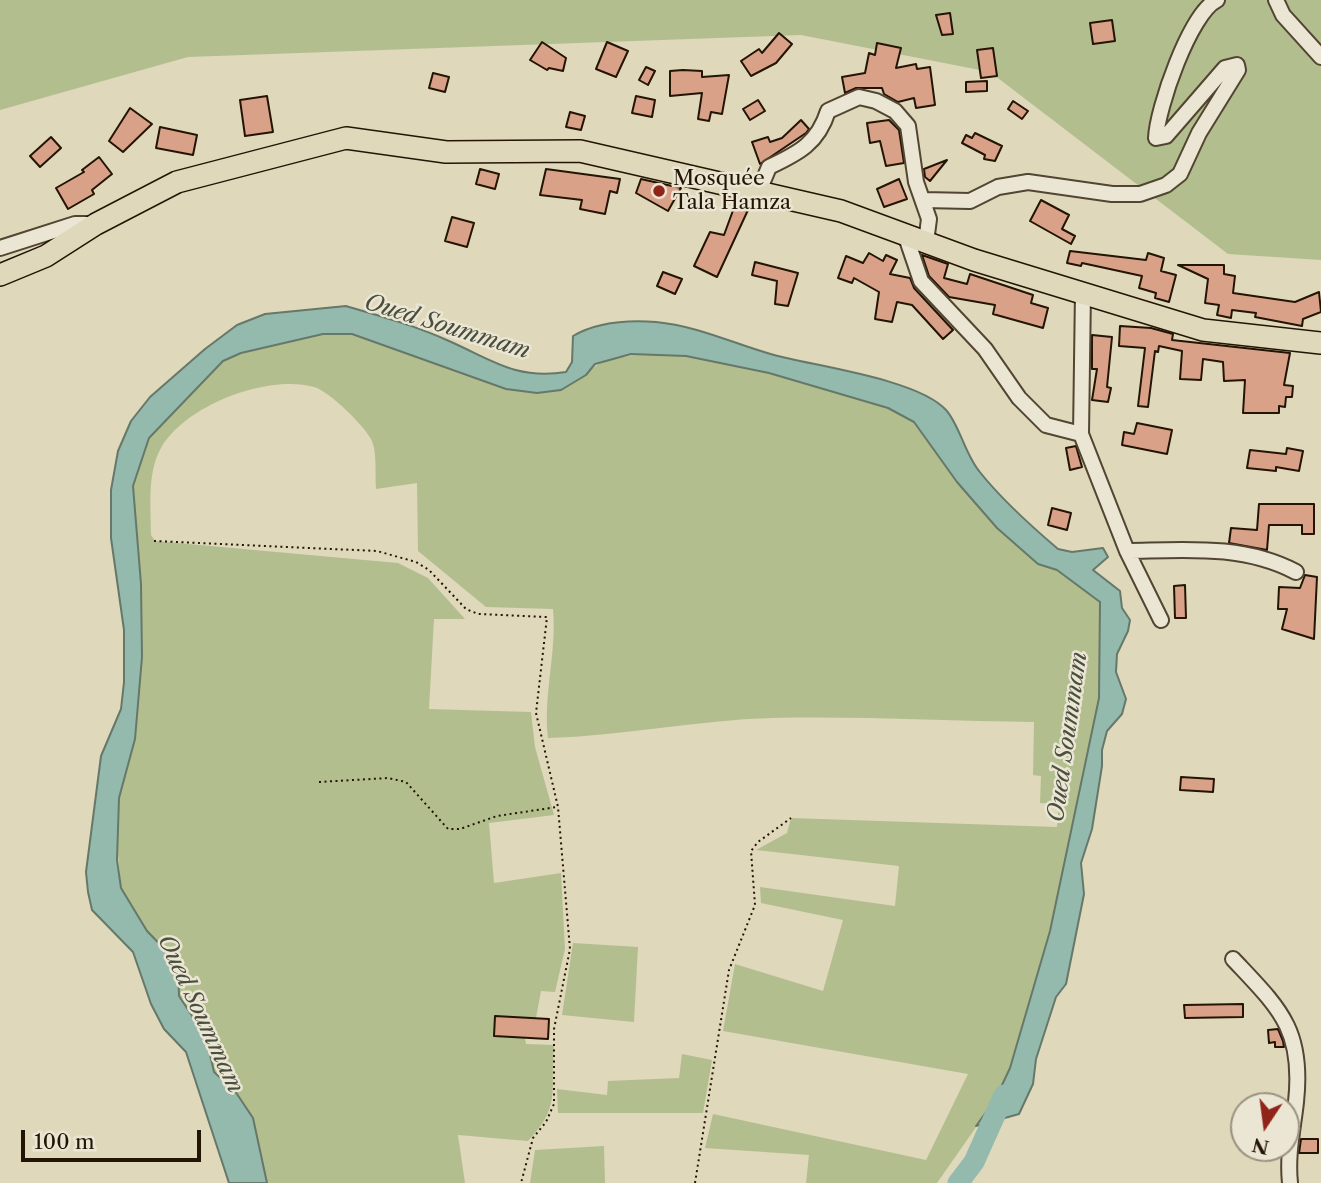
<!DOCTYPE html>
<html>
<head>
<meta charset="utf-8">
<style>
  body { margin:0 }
  #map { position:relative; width:1321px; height:1183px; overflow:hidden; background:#dfd8bb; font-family:"Libre Caslon Text",serif }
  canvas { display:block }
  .north { position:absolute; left:1230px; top:1092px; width:70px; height:70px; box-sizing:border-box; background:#eae6d3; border:2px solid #9a9280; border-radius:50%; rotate:193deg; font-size:19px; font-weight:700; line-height:28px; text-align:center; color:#231404 }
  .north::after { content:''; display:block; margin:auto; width:24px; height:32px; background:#8f2418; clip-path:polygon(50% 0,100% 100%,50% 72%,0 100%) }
  .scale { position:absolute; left:21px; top:1130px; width:180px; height:32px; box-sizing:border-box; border:4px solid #231404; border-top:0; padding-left:9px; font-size:21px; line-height:24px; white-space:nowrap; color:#231404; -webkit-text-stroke:5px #eae6d3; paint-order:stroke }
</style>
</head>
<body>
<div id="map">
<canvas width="1321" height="1183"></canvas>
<div class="north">N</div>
<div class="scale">100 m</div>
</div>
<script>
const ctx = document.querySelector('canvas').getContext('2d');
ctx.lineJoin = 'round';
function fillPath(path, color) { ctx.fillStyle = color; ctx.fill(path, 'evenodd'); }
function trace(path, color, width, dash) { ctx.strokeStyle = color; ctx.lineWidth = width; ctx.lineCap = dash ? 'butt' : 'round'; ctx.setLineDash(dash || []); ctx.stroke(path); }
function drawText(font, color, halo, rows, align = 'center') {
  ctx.font = font + ' "Libre Caslon Text",serif'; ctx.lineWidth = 5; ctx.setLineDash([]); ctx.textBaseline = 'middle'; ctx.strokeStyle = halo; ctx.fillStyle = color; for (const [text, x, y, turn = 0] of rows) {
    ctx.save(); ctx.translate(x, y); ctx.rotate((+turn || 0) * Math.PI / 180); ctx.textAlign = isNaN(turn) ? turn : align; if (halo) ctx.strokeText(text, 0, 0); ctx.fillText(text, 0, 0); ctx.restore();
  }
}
fillPath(new Path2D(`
  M0,0H1321V260L1228,254L990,72L801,35L188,57L0,110Z
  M323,334H352L506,389L561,390L606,359L654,353L686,356L769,373L888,408L914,422L957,482L997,528L1038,564L1057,570L1101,602L1099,698L1050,931L1010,1068L995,1100L937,1183H806L809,1155L705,1148L713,1114L926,1160L968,1074L723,1031L735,964L823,991L843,920L761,903L760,887L895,906L899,866L756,850L787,833L791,818L1057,827L1059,804L1040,803L1041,776L1033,775L1034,722C947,721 859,716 772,718C697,720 623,736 548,738C543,694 557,653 553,609L486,607L418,551L417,483L376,489C375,475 377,453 372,441C365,426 329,391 314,387C267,374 183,406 160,450C147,474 151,509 151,535L155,541L398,563L428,578L465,619H434L429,709L531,712L535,747L554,815L489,823L494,883L561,873L565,949L555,992L541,991L536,1018L495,1016L494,1036L525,1038L526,1044L554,1045C550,1090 562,1106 528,1141L458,1135L465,1183H267L253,1118L235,1091L214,1072L206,1037L179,996L177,963L147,931L121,888L116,830L119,798L135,739L142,657L141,584L133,486L149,438L223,361L241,353Z
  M573,943L638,947L634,1022L562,1015Z
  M682,1054L712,1060L703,1113H558L557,1089L607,1095L608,1081L679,1078Z
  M604,1146L605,1183H530L535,1150Z`), '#b3be8f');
const water = new Path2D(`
  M346,306C380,316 416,326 449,341C492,360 516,380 566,372L572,362L573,336C597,322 629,320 656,322C698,326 734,344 774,355C814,366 918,379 946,410C959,424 965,454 979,471C1001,499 1031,526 1058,549L1072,552L1103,548L1108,557L1093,570L1120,591L1122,608L1130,620L1128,631L1117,654L1116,672L1126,699L1122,714L1107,731L1102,750V766L1092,829L1081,863L1084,894L1066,984L1056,997L1036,1059L1033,1084L1019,1114L976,1126L995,1100L1010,1068L1050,931L1099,698L1100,602L1057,570L1038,564L997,528L957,482L914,422L888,408L769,373L686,356L631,354L595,364L586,375L561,390L537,393L506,389L352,334H323L241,353L223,361L149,438L133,486L141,584L142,657L135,739L119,798L117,860L121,888L147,931L178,963L179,996L206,1037L214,1072L235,1091L253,1118L267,1183H229L186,1052L164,1029L151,1004L133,952L92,910L88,892L86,872L101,756L121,709L124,682V630L111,538V490L118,451L131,421L150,397L205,349L237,325L265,314Z`);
fillPath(water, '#93baad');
trace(water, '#667869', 2);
trace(new Path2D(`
  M958,1183L974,1162L1004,1095`), '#93baad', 21);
const building = new Path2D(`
  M950,13L953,34L942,35L936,15Z
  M1112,20L1115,41L1093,44L1090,23Z
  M779,33L792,44L776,63L751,76L741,61L759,49L762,53Z
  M542,42L566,58L563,71L549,68L547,70L530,60Z
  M607,42L628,51L616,77L596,69Z
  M877,43L901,48L896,68L916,64L917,69L930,67L935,105L916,108L914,98L898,102L884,94L882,88H856L845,93L842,77L865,73L869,53L875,55Z
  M993,48L997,76L981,78L977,50Z
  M646,67L655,71L648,85L639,80Z
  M683,70L702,71V77L729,75L722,114L711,112L709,121L698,119L702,93L670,96V71Z
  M433,73L449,77L445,92L429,88Z
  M987,81V91L966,92V82Z
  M267,96L273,132L245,136L240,100Z
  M636,96L655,100L652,117L632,113Z
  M758,100L765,111L750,120L743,109Z
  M1013,101L1028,111L1022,119L1008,109Z
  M130,108L152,124L123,152L109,141Z
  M570,112L585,116L581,130L566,127Z
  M801,120L809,129L806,133L760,164L752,142L768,137L770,142L782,138Z
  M889,120L899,130L904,163L886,166L880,141L870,143L867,123Z
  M160,127L197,135L193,155L156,148Z
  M975,133L1002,146L995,161L984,159L985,155L962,143L966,135L972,138Z
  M51,137L61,148L40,167L30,156Z
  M99,157L112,174L92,190L94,194L68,209L56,188L84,172L82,170Z
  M947,160L930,181L925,177L924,169Z
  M480,169L499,174L495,189L476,184Z
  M546,169L620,179L617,193L610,191L605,214L580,209L582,200L540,195Z
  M641,179L681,188L668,211L636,193Z
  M899,179L907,199L884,207L877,189Z
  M1041,200L1069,215L1062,229L1075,236L1071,244L1030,221Z
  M735,205L748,210L717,277L694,266L710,232L724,235Z
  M452,217L474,223L467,247L445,241Z
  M1070,251L1146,260L1148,253L1164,258L1161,271L1176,275L1169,302L1155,298L1156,293L1139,288L1142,276L1082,263L1081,266L1067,263Z
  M869,253L883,261L886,255L897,260L890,274L910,278L914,288L953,330L943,339L912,305L897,302L892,322L875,319L879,292L854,278L852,283L838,278L846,256L863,263Z
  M922,255L948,264L944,278L967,284L970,274L1033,295L1031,303L1048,308L1043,328L993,314L995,305L949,297L929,276Z
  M755,262L798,273L788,306L775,304L777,281L752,275Z
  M1178,265H1224V274L1235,276L1233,293L1295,302L1319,292L1321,312L1303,319L1302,326L1255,317L1256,313L1232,310L1231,318L1217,315L1219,305L1205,303L1208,279Z
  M663,272L682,279L675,294L657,286Z
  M1120,326L1151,328L1173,334L1172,340L1290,353L1284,385L1293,386L1292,397H1286L1285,407L1279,406V413H1243L1245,380L1224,381L1223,362L1203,359L1201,380L1180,379L1182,351L1159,346L1158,352L1155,351L1148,407L1138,406L1145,348L1119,346Z
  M1092,335L1112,337L1107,387L1111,388L1108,402L1092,400L1097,369H1092Z
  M1137,423L1172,430L1167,454L1122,445L1124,432L1134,434Z
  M1076,446L1082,467L1070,470L1066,448Z
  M1287,448L1303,451L1299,471L1276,467V471L1247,468L1250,450L1286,454Z
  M1259,504H1314V534H1302V525H1269L1267,550L1229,543L1231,528L1257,530Z
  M1052,508L1071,513L1067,530L1048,525Z
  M1305,575L1317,577L1314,639L1282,629L1287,609H1278L1279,587L1300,588Z
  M1185,585L1186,618H1175L1174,586Z
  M1181,777L1214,779L1213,792L1180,790Z
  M1243,1004V1017L1185,1018L1184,1005Z
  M495,1016L549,1019L548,1039L494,1036Z
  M1278,1029L1283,1041L1284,1047H1275V1042L1269,1043L1268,1030Z
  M1301,1139H1318V1153H1299Z`);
fillPath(building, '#d8a188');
trace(building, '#231404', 2);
const minor = new Path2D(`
  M1276,0L1283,15L1321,57
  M759,191L769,167C799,153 818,143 828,111L859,97L876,101L895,111L908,126L916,182L929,219L926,242
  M924,200L970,201L998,187L1028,182L1112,194H1140L1166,185L1180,174L1199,133L1238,70L1237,65L1225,68L1166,136L1156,138C1157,109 1190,13 1217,0
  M905,234L921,281L985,349L1019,398L1046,425L1081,434
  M0,248L75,224H96
  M1083,291L1081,434L1127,551L1161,620
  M1127,551C1185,550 1243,544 1296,572
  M1233,959C1279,1008 1304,1029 1296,1102C1293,1129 1287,1155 1290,1183`);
const primary = new Path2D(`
  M0,275L46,256L96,224L177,182L346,138L446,152L580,151L841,211L974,260L1203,330L1321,343`);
trace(minor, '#524532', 18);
trace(primary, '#231404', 24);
trace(new Path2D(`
  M154,541L377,551L416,562L429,570L466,609L478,614L547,617L536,713L558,807L570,949L554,1029V1104L546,1122L533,1138L521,1183
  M319,782L388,778L406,782L448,829H460L497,816L557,807
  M695,1183L729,970L755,905L751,851L758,842L791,818`), '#231404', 2, [2, 3.5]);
trace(minor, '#eae6d3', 14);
trace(primary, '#dfd8bb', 21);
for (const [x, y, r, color] of [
  [659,191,7,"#8f2418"]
]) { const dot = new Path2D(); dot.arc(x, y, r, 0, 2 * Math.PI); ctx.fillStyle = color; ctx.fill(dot); trace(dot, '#eae6d3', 2.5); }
drawText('21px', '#231404', '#eae6d3', [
  ["Mosquée",673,179],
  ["Tala Hamza",673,203]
], 'left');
drawText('italic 23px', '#4a4e3f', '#eae6d3', [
  ["Oued Soummam",447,327,17],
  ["Oued Soummam",1068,737,-82],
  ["Oued Soummam",200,1014,65]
]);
</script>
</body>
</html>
